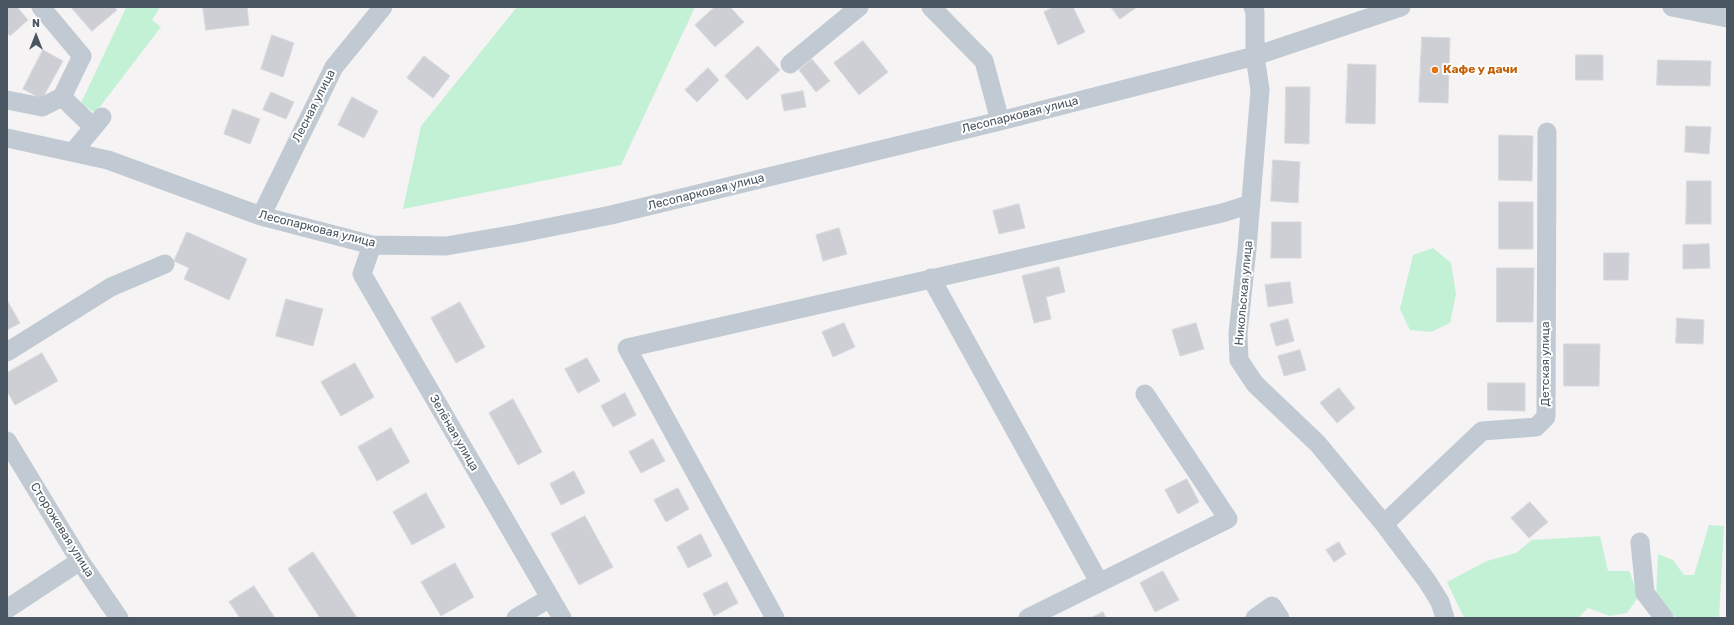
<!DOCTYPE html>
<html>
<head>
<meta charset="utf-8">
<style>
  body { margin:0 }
  #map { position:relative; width:1734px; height:625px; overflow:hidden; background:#f5f3f3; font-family:Rubik,sans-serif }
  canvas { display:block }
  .frame { position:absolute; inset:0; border:8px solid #4a5661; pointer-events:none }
  .north { position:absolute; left:16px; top:16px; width:40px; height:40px; -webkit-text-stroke:3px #fff; paint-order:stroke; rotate:0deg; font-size:11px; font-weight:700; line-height:16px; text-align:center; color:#4a5661 }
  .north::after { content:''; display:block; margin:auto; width:14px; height:18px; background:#4a5661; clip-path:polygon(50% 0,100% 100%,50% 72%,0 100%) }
</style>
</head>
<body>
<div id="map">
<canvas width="1734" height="625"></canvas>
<div class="frame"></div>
<div class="north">N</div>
</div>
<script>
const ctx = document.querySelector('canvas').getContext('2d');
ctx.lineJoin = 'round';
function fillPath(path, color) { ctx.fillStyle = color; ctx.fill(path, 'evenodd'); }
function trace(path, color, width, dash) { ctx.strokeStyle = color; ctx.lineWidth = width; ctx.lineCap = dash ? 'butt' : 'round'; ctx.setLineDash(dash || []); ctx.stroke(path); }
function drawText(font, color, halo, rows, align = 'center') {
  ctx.font = font + ' Rubik,sans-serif'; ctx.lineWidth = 4; ctx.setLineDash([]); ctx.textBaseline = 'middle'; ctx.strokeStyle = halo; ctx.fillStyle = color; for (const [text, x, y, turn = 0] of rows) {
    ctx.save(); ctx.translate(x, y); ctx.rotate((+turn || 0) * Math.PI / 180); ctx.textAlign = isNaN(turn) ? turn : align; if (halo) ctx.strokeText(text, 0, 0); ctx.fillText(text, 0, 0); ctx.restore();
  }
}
fillPath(new Path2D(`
  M125,7H160L152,20L161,27L95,113L81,103L126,8Z
  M517,7H695L621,165L403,209L421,126Z
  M1433,248L1451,263L1456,294L1450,323L1431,332L1410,330L1400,309L1413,255Z
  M1709,525L1724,526L1719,618H1676L1656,597L1658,554L1673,560L1684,575H1694Z
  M1600,536L1608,571H1629L1639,596L1627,613L1610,616L1588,608L1578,618H1464L1447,582L1487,561L1516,553L1532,540Z`), '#c3f1d5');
const building = new Path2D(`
  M7,7H17L28,20L10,36L7,32Z
  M71,7H114L117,10L92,31Z
  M203,7H247L249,25L206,30Z
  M715,7H730L744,22L715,47L695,25Z
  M1054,7H1073L1085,32L1058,45L1044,12Z
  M1111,7H1137L1120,19Z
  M272,35L294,43L283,77L261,69Z
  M1422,37L1450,38L1448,103L1419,102Z
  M863,41L888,72L859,95L834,63Z
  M758,46L780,70L747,100L725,76Z
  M43,50L63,61L42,99L23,89Z
  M1576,55H1603V80H1576Z
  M424,56L450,76L433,98L407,78Z
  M812,59L830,81L816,92L799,70Z
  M1658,60L1711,61L1710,86L1657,85Z
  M1348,64L1376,65L1375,124L1346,123Z
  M708,68L719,80L697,102L685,90Z
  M1286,87H1310L1309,144L1285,143Z
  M803,91L806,107L784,111L781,95Z
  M271,92L294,102L286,119L263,110Z
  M352,97L378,111L364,138L338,125Z
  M233,109L260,119L250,144L224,134Z
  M1686,126L1711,127L1709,154L1685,152Z
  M1499,135L1533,136L1532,181L1499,180Z
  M1273,160L1300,162L1298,203L1271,201Z
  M1687,181H1711V224H1686Z
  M1499,202H1533V249H1499Z
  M1019,204L1025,228L999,234L993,211Z
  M1272,222H1301V258H1271Z
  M839,228L847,254L823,261L816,235Z
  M187,232L247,259L229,300L184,279L189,268L174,261Z
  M1709,244L1710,268L1683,269V245Z
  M1604,253H1629L1628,280H1604Z
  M1059,267L1065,292L1046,297L1051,319L1034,323L1022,276Z
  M1497,268H1534L1533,322H1497Z
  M1290,282L1293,303L1268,307L1265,285Z
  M286,299L323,309L313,346L276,336Z
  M7,300L20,323L7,330Z
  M460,302L485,347L456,363L431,318Z
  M1677,318L1704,320L1703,344L1676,343Z
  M1288,319L1294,341L1276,346L1270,324Z
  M844,323L855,347L833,357L822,332Z
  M1196,323L1204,349L1180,356L1172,330Z
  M1564,344H1600L1599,386H1564Z
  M1300,350L1306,370L1284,376L1278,356Z
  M42,353L58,381L15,405L7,391V373Z
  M587,358L600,381L578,393L565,369Z
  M355,363L374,397L341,416L321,382Z
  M1488,383H1525V411L1488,410Z
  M1339,388L1355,408L1337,423L1320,403Z
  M625,393L636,415L613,427L601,406Z
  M513,399L542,452L518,465L489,413Z
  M391,428L410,462L377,481L358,447Z
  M653,439L665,461L641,473L629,452Z
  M574,471L585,493L561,505L550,484Z
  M1187,479L1199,502L1178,514L1165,490Z
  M678,488L689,509L666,522L654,500Z
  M426,493L445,527L412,545L393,512Z
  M1530,502L1548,522L1529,538L1511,518Z
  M585,516L613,567L579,585L551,534Z
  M701,534L712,556L688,568L677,547Z
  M1339,542L1346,554L1334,562L1326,550Z
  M313,552L357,618H320L288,569Z
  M455,563L474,597L441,616L421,582Z
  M1163,571L1179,600L1155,612L1140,583Z
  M727,582L738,603L714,616L703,594Z
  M254,586L275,618H240L229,602Z
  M1103,612L1106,618H1091Z`);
fillPath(building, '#cdcfd5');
trace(building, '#d7d9de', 1);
trace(new Path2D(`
  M41,7L82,56L62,97L93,127
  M931,7L984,61L1000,121
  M1253,7L1255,12V56L1260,90L1247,249L1238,333L1239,360L1255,384L1318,444L1384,524L1427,581L1440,602L1445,618
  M1672,7L1727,18
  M790,64L859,7
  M7,100L42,107L62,97
  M7,138L108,160L261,216L338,236L372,245L446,246L516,234L611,215L1000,121L1255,56L1401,7
  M73,152L102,117
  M261,216L334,67L383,7
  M372,245L362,274L562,618
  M931,278L1099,582
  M7,352L111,287L165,264
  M7,441L80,561L119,618
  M1384,524L1482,431L1536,427L1546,417L1547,132
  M1640,542L1645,593L1664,618
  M7,609L80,561
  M516,618L550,598
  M775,618L627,348L1222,213L1251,204
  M1028,618L1228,519L1145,394
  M1255,618L1272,606L1280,618`), '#c1cad2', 19);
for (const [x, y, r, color] of [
  [1435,70,4,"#e8710a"]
]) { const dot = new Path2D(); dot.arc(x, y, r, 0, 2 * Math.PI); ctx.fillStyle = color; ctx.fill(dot); trace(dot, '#fff', 1.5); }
drawText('bold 12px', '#c56008', '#fff', [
  ["Кафе у дачи",1443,70]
], 'left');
drawText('12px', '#4a5661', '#fff', [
  ["Лесная улица",314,106,-63],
  ["Лесопарковая улица",1020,115,-14],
  ["Лесопарковая улица",706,192,-14],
  ["Лесопарковая улица",317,229,14],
  ["Никольская улица",1244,293,-85],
  ["Детская улица",1546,364,-90],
  ["Зелёная улица",454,433,60],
  ["Сторожевая улица",62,530,58]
]);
</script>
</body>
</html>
